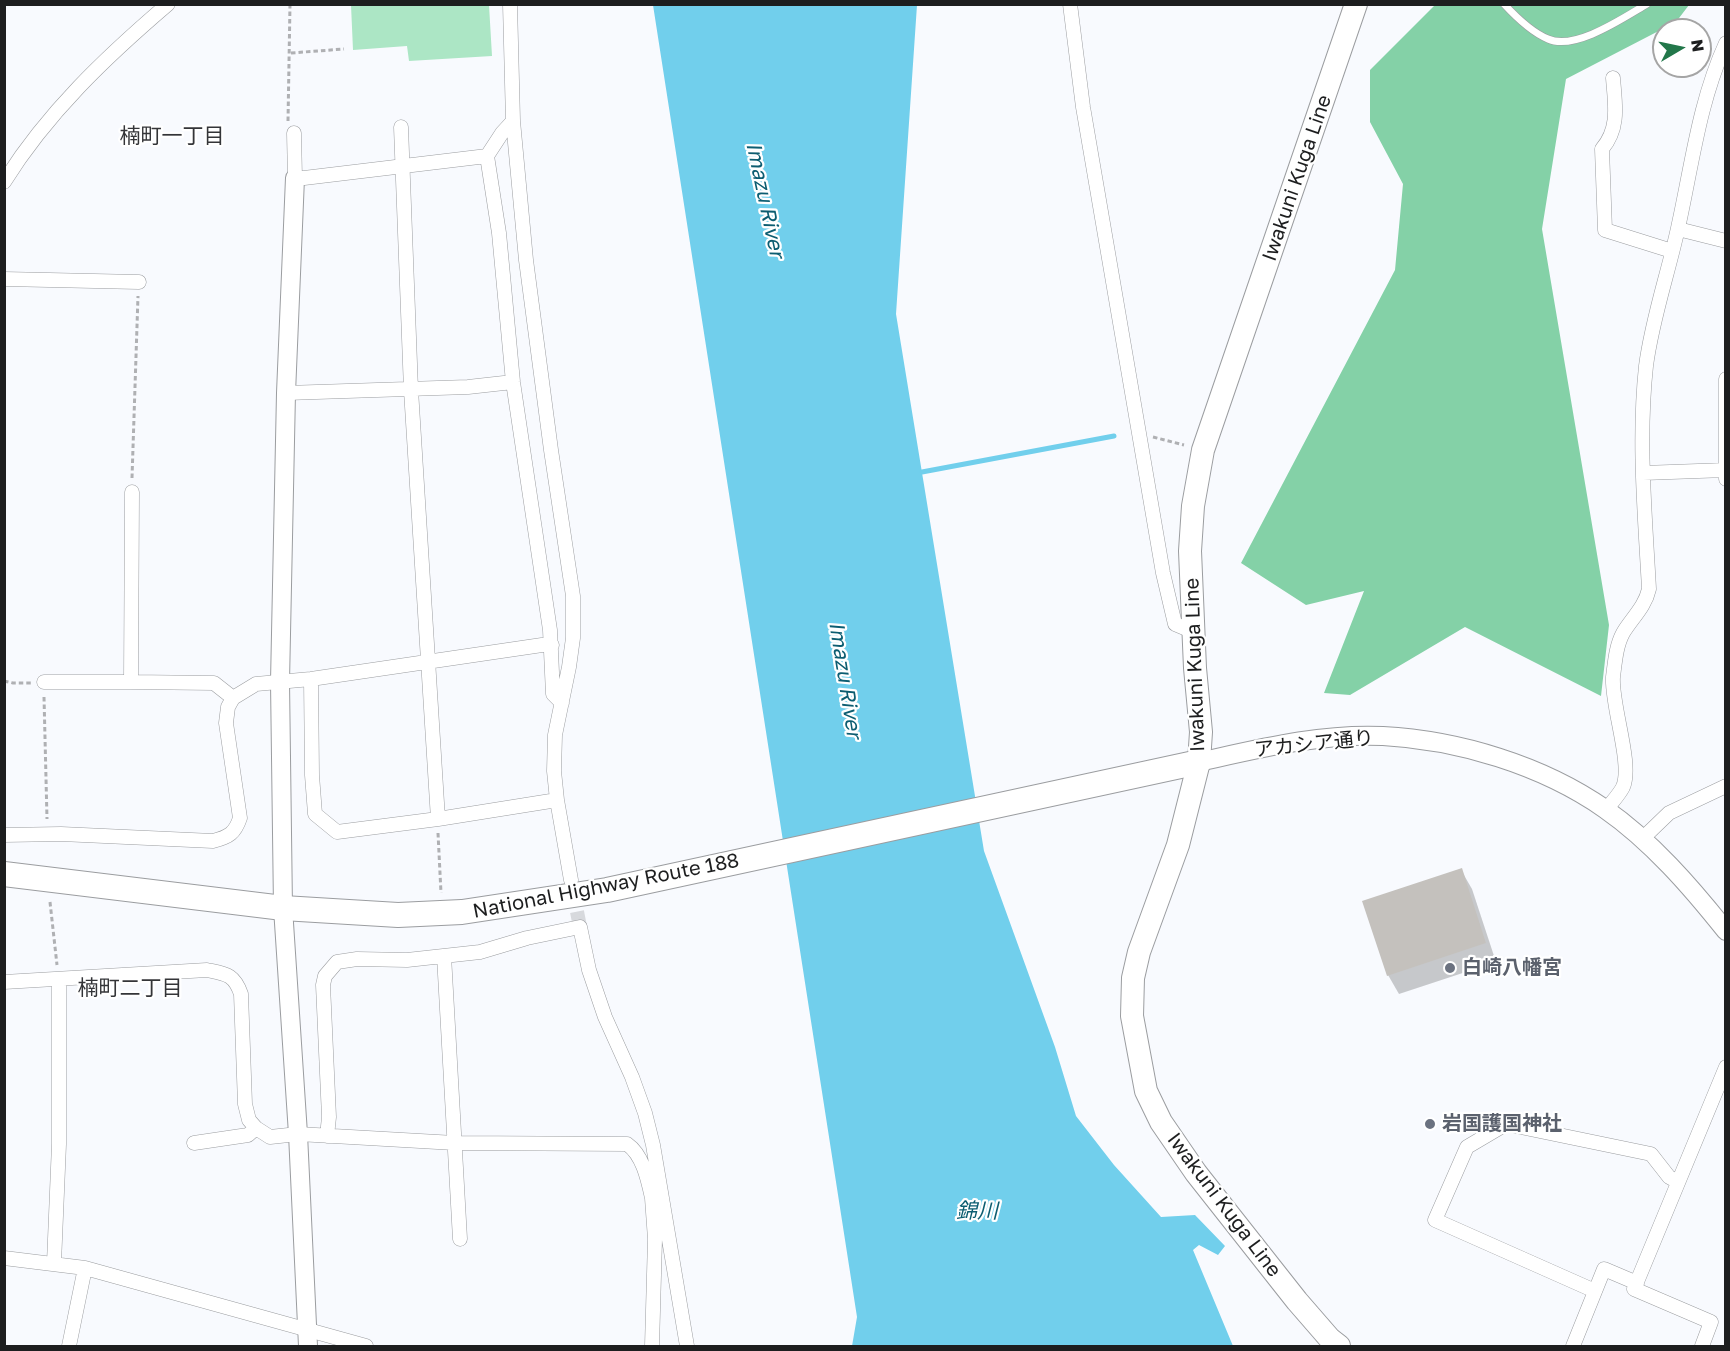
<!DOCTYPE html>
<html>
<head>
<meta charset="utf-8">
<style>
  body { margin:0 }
  #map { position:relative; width:1730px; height:1351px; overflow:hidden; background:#f8fafe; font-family:"Golos Text",sans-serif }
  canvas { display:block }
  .frame { position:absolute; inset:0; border:6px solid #1d1e1f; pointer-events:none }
  .north { position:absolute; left:1652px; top:18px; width:60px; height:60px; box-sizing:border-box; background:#fff; border:2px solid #a5a5a5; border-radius:50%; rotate:81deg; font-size:16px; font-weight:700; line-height:24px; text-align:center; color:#1d1e1f }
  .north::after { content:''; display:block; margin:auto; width:21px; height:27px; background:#22774a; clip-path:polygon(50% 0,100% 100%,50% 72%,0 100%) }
</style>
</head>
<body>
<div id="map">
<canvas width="1730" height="1351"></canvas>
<div class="frame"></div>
<div class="north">N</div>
</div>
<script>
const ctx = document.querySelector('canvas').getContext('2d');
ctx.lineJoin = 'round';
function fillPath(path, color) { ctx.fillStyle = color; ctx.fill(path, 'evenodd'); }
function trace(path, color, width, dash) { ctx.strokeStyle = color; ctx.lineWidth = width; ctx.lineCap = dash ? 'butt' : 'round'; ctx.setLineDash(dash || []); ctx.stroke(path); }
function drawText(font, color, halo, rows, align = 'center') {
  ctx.font = font + ' "Golos Text","Noto Sans JP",sans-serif'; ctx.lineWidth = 4.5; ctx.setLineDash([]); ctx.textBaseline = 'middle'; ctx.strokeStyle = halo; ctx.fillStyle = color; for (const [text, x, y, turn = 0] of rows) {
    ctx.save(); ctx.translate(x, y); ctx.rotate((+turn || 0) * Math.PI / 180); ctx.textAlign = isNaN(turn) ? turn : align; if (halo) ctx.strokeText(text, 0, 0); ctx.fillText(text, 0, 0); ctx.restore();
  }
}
fillPath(new Path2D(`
  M351,5H489L492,56L409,61L407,46L353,50Z`), '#ace6c5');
fillPath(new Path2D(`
  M1549,4L1689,5L1676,22L1566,79L1542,229L1609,625L1601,696L1465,627L1350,695L1324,693L1364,591L1306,605L1241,563L1395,270L1403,184L1370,122V70L1435,5Z`), '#84d1a7');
fillPath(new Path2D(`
  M653,5H917L896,314L984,851L1055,1047L1076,1116L1114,1165L1161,1217L1195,1215L1225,1246L1218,1255L1199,1245L1193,1250L1233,1346H852L857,1317Z`), '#71cfec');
fillPath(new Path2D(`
  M1461,870L1472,889L1496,962L1399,994L1388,975Z`), '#0003');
trace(new Path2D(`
  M922,472L1114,436`), '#71cfec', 5);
fillPath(new Path2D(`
  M1462,868L1486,943L1387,976L1362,901Z`), '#c4c1bd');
trace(new Path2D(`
  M573,891L580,927`), '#d7d9dd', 14, [14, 7]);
const service = new Path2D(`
  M1504,4C1516,17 1531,32 1548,39C1575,51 1623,18 1647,4`);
const minor = new Path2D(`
  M510,4L513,121L526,260L551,450L573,596V638L569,667L555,735L554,771L557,800L571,880
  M1070,4L1083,107L1163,573L1175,624L1194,632
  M1613,78C1615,104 1620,128 1602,149L1605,230L1672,251
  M401,127L411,390L438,819
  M294,133L295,178H304L487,156L502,133L513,121
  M487,156L499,233L513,382L550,630L553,694L562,703
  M4,182C47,113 106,57 168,4
  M1678,229L1726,241
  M4,279L139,282
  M1726,379V479
  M286,393L468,387L513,382
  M1643,473L1726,470
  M132,492L131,682L214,683L233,698
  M311,679L312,775L315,814L337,832L438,819L557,800
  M44,682H131
  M1606,810C1611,803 1619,795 1623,787C1633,764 1611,705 1613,677C1615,662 1616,646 1623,633C1632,618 1645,607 1649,589C1645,515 1638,440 1646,366C1652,319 1668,274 1678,228C1692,165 1699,102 1726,43
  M4,835L61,834L213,841C229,837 235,833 240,818L226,723L228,707L233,698L256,684L311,679L542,645H552
  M1642,839L1669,813L1726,786
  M444,956L460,1239
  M4,982L207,970C226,974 234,974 241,994L245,1104L249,1120L256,1128
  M327,1136L329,1117L323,985L325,976L337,962L357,959L407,960L480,952L527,938L580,927L589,970L605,1017L632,1077L645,1113L653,1145L687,1346
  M194,1143L248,1135L256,1128L270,1137L298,1134L455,1143L627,1144C643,1155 648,1180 652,1198
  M4,1258L85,1268L366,1346
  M54,1263L59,1144V981
  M1595,1291L1435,1220L1467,1147L1506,1124L1651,1154L1669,1177L1678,1182
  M69,1346L85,1268
  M652,1346L655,1239L652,1198H660
  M1573,1346L1604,1269L1637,1283
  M1702,1346L1711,1322L1634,1289L1726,1067`);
const tertiary = new Path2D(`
  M295,178L286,393L280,682L283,908L298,1134L308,1346
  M1199,762C1258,749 1321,733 1383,736C1458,740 1542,765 1605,809C1651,841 1691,887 1726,931`);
const primary = new Path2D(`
  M1339,1346L1330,1339L1297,1301L1196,1173L1161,1122L1146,1091L1132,1016L1133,978L1139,952L1178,845L1199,762L1201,732L1195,668L1190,551L1193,506L1203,450L1356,4`);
const trunk = new Path2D(`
  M4,874L283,908L398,915L462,912L607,890L1199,762`);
trace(service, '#9b9da0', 8);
trace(minor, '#9b9da0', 15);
trace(tertiary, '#9b9da0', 20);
trace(primary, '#9b9da0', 24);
trace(trunk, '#9b9da0', 26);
trace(new Path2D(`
  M291,53L344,49
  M288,121L290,4
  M1153,437L1184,445
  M132,478L138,296
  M4,681L13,683H31
  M44,697L47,819
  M438,833L441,893
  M50,902L57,965`), '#afb0b3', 3, [4.5, 3]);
trace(service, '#fff', 7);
trace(minor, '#fff', 14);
trace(tertiary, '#fff', 18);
trace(primary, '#fff', 22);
trace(trunk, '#fff', 24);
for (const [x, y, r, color] of [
  [1450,968,6,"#6b7280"],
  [1430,1124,6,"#6b7280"]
]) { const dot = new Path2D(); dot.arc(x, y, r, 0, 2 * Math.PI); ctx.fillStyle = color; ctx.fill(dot); trace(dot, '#fff', 2); }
drawText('20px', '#1d1e1f', '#fff', [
  ["Iwakuni Kuga Line",1297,178,-71],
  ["Iwakuni Kuga Line",1195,665,-92],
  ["アカシア通り",1314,744,-6],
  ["National Highway Route 188",606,886,-11],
  ["Iwakuni Kuga Line",1224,1205,53]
]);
drawText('bold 20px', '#5b616d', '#fff', [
  ["白崎八幡宮",1462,968],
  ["岩国護国神社",1442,1124]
], 'left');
drawText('21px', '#343538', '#fff', [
  ["楠町一丁目",172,136],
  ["楠町二丁目",130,988]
]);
drawText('italic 21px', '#0c5d71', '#fff', [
  ["Imazu River",765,200,78],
  ["Imazu River",845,680,81],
  ["錦川",977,1211]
]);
</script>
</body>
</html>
